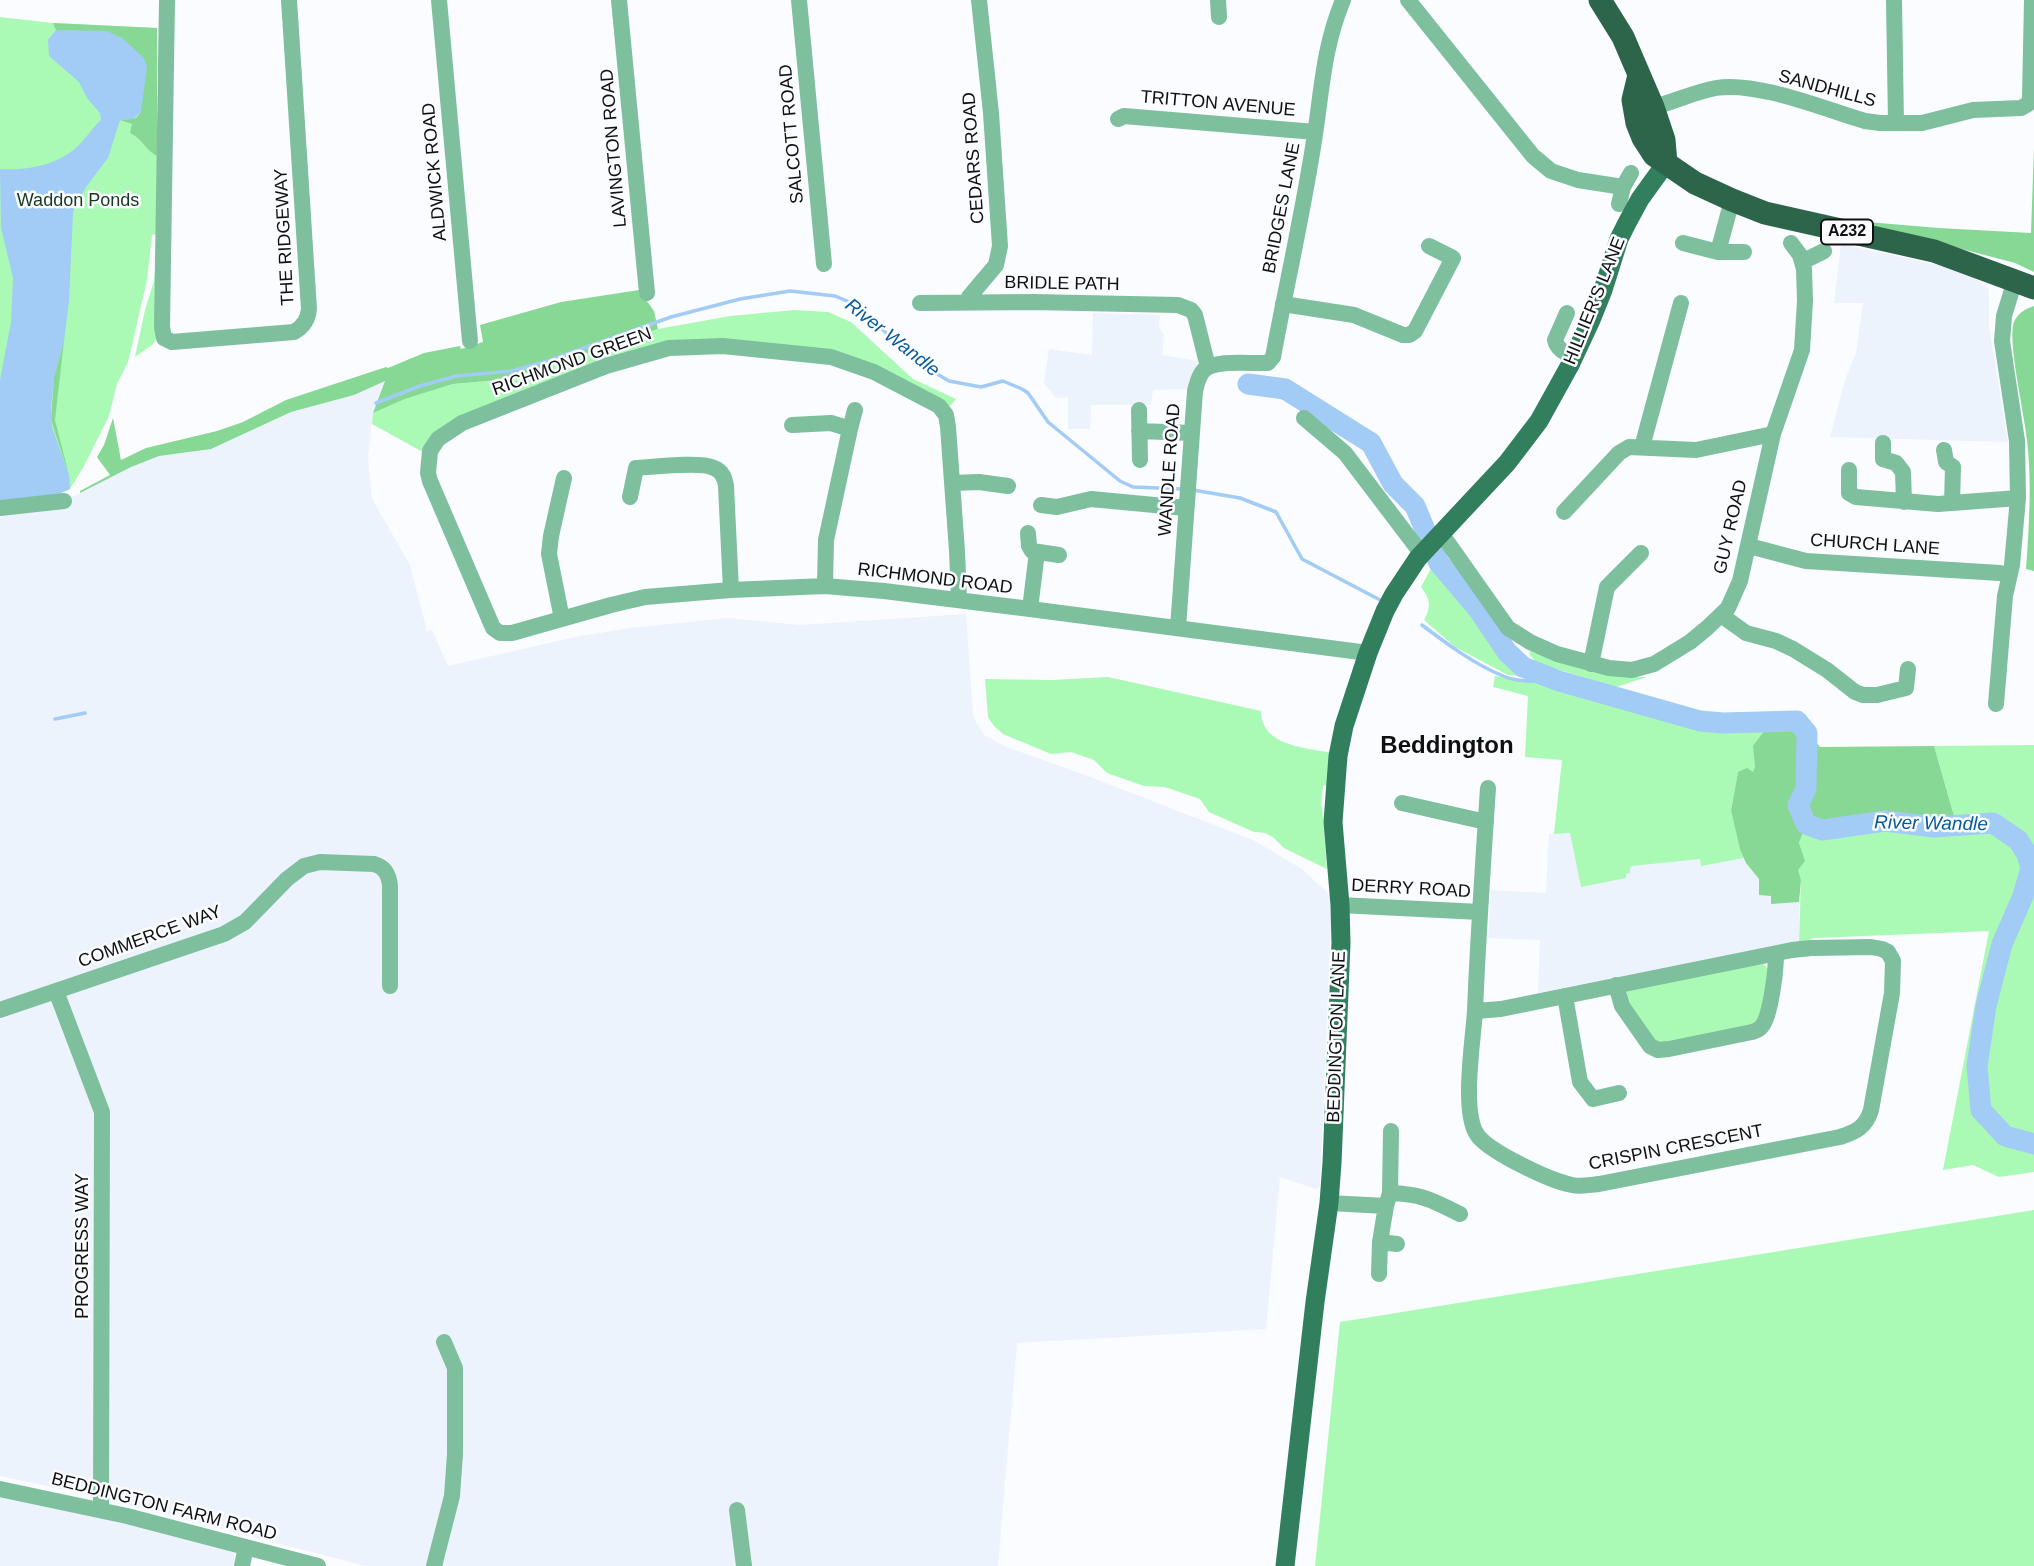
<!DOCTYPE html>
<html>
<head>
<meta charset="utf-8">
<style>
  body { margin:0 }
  canvas { display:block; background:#fafcff }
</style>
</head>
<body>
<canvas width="2034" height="1566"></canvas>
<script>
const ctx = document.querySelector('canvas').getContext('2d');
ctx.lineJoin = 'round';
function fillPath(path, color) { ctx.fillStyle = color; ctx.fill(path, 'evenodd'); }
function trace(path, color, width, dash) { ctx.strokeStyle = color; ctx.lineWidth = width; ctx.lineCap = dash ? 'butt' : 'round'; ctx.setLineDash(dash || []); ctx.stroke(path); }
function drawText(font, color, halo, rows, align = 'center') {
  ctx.font = font + ' Arial,sans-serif'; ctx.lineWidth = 5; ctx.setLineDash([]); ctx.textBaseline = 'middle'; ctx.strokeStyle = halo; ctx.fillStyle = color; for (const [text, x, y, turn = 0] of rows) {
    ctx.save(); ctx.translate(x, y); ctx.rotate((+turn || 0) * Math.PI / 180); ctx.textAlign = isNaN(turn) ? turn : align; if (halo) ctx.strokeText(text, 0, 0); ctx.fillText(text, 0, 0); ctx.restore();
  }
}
fillPath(new Path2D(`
  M1841,244L1965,271L1989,289V326L2008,442L1830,437L1846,377L1856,353L1863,303H1834Z
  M1093,313L1160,315L1159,326L1164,336L1162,355L1198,361L1194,389L1153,390L1151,405H1091L1090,429H1068V397L1056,398L1044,383L1049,349L1092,355Z
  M386,380L373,413L368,457L372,499L410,565L427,631L432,630L448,666L575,637L630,628L728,618L800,625L966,614L973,717L984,735L1004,746L1085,775L1253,840L1302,869L1332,897L1320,1186L1316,1189L1280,1177L1266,1329L1017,1343L998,1566H366L88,1495L0,1476V511L64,501L131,467L159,456L211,449L291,412L354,395Z
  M1736,829L1746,863L1771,895V903L1799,902V943L1538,993L1540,940L1488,938L1491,890L1546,893L1549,834Z
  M0,1494L233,1547L235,1566H0Z`), '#edf3fd');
fillPath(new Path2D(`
  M0,17L53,23L157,28V234L152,235L147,280L128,362L117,384L109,416L84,466L70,489L57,495L0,501Z
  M157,248L159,336L152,345L135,357L145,310L154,281Z
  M794,310L828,312L851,322L913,379L956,399L950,406L870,365L666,346L443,430L421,451L372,424L373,413L405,399L453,384L510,379L658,329L730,316Z
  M1433,565L1483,622L1512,667L1533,677L1508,675L1455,647L1424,620C1432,606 1430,599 1421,587Z
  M1532,648C1569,667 1606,678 1647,677L1616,687L1537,663L1529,654Z
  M1495,676L1537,681H1559L1700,721L1771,722L1754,746L1755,768L1753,773L1738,772L1731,809L1744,858L1701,866L1700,859L1632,866L1630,868V873L1626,874V878L1581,887L1570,833L1554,834L1562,760L1525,757L1528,696L1493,687Z
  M1108,677L1261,711C1261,746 1306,748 1333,753L1330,784L1323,786L1321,806L1322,807L1327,869L1284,848L1274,838L1265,833L1254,832L1209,812L1200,799L1165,787L1144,786L1107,773L1094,760L1071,752L1051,754L1003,734L994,726L988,717L985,679L1052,680Z
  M2034,745V1172L1999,1177L1973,1165L1943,1170L1989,931L1815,938L1799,943L1801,880L1797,870L1804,861L1799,843L1804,830L1844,820L1885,814L1936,822L1954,816L1934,746Z
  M1763,963L1770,972L1759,1024L1655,1045L1625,997L1628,990Z
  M2034,1210V1566H1315L1340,1322Z`), '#aafab6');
fillPath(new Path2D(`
  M53,23L157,28V156C145,150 143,139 130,133L132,124L120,120L136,118L141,112L122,38L107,32L56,30Z
  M2034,147V272L2015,263L1855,221L1939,228L2031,233Z
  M639,290L654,311L658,329L510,379L453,384L405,399L373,413L385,381L354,395L291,412L211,449L159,456L131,467L80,493V491L110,475L97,457L104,445L113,418L121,460L146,448L217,431L243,422L286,400L386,367L388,368L424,353L460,346L461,349L483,342L480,325L561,302Z
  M2034,306V571L2026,569C2029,526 2032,483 2027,440C2025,416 2007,340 2014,322C2018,313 2025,309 2034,306Z
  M64,341L55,420L69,475L51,420L54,377Z
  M1797,721L1820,747L1934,746L1954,816L1936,822L1885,814L1844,820L1804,830L1799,843L1805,861L1798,870L1801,880L1799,902L1771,904V896L1759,895V879L1746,863L1740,849L1731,810L1738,772L1747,768L1753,772L1755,767L1753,746L1771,722Z`), '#87d894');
fillPath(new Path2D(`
  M56,30L107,31L122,38L143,57L147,66L141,112L133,119L120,120L108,158L86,187L73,212L69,301L64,341L54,377L51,408L52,427L69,475L70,489L57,495L0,501V380L11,322L13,278L1,228L0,169C27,171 59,165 79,145C87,137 92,128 101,120L100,113L87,98L79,82L49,56L48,40Z`), '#a2cbf6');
trace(new Path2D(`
  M376,403L420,386L456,376L511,371L544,362L671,317L740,299L790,291L835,296L854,304L922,365L949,381L981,387L1003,381L1022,389L1028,393L1048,422L1120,481L1133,487L1182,489
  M1193,490L1240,498L1276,512L1302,559L1382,601
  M1422,625C1447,644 1474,664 1503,676C1519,683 1541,681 1559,681
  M55,719L85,713`), '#a2cbf6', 3.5);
trace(new Path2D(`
  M1248,384L1285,389L1371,443L1393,484L1415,506L1439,563L1478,609L1507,652L1523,667L1559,681L1700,721L1723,723L1797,721L1807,733L1806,789L1798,805L1806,824L1822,830L1885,821L1934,827L1993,823L2018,840L2027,854L2031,868L2023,896L2002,944L1986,1006L1977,1066L1981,1110L2005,1136L2034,1144`), '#a2cbf6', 21);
trace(new Path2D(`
  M167,0L162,327L164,338L172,342L294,332C303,327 308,320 309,309L289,0
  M439,0L470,341
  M619,0L647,293
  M799,0L824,264
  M1218,0L1219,17
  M1408,0L1533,156L1551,171L1578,180L1623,187
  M1894,0L1896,123
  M1653,107C1674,102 1694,92 1716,88C1757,81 1824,109 1865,121L1880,123H1922L1973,110L2021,108L2028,104L2030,98L2032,0
  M1118,119L1124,116L1315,132
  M1619,204L1623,187L1631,173
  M1683,243L1718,252H1744
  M1718,252L1732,200
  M1802,262L1824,251
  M967,302L969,297L996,265L1000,246L991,113L979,0
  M920,303L1033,302L1178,305L1191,310L1195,315L1208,367
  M1283,304L1354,315L1403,335H1409L1415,331L1453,258L1429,246
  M1567,313L1555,340C1557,350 1566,353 1574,357
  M1139,410L1140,460
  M1304,418L1345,453L1421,553
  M792,425L831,423L850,429L826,540L825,586
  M850,429L855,410
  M1139,431L1192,433
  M1883,443V459L1896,463L1903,472L1904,502
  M1642,447L1681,303
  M1944,450L1946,462L1953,467L1952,503
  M1849,470V493L1856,497L1938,504L2018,498
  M952,483L979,482L1008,486
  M630,497L636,468C652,467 702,461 714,468C722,471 725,478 726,486L731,590
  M1041,505L1057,507L1091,499L1186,508
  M0,508L64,501
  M1564,512L1619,453L1629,447L1696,450L1773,434
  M1028,533L1029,546L1032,551L1059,555
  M1441,533L1508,628L1530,642L1557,654L1609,668L1632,670L1654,664L1690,642L1707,628L1728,608L1740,581L1773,434L1802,350L1805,301L1804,269L1800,255L1791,243
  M1749,546L1806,561L2000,573
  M959,600L957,551L948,427L946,415L939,406L874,372L831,357L723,346L669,348L606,366L462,423L438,439L430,451L428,473L430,481L493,628L500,633H512L611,605L645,597L731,590L825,586L884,591L1030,609L1368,653
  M1030,609L1037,552
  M1721,615L1746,633L1776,641L1793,649L1827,670L1855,692L1863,695H1877L1906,688L1908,669
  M562,619L549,554L551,536L564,478
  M1178,628L1195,391C1197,384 1198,376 1204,370C1216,359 1251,364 1268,363L1273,357C1286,287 1302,217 1313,147C1322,94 1322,51 1343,0
  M1591,664L1607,587L1641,553
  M1996,704L2005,596L2012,565L2018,498L2017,441L2002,341L2004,316L2015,280
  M1402,803L1486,822
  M1340,905L1480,912
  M1616,985L1622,1006L1650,1046L1658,1050L1669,1049L1752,1032C1757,1030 1758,1031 1762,1026C1771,1015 1776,969 1776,954
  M56,991L102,1112L101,1510
  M1565,996L1580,1082L1593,1099L1619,1093
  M0,1010L224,934L245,922L287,879L304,866L320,862L374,864C385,867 389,875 390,886V986
  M1475,1011L1501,1009L1792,950L1811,948L1871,947L1882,949L1888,952L1893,961L1892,993L1871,1110C1866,1127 1856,1132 1840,1137L1599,1184C1590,1185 1581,1187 1572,1185C1551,1181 1486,1151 1476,1133C1462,1108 1473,1041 1475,1011C1478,937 1483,863 1488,788
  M1390,1193C1422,1194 1432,1200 1460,1214
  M1329,1203L1386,1206L1380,1242L1397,1244
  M1386,1206L1390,1193L1391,1131
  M1379,1274L1380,1242
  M0,1489L127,1516L318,1566
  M737,1510L744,1566
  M242,1566L246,1547
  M434,1566L452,1496L455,1454V1368L444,1342`), '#7ebf9e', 16);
trace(new Path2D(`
  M1285,1566L1315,1302L1329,1203L1332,1163L1341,943L1340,905L1333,822L1338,756L1344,726L1368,653L1385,611L1394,594L1418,558L1507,463L1539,421L1570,365L1591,320L1603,290L1619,239L1627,223L1640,199L1666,163`), '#327f5d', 19);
trace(new Path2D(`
  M1600,0L1623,37L1653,107L1664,140L1666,163
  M1639,75L1633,100L1637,123L1643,138L1654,155L1695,183L1732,200L1765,213L1934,251L2034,288`), '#2d654b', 23);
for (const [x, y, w] of [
  [1847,232,52]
]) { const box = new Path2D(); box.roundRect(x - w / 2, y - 12.5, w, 25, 5); ctx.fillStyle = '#fafcff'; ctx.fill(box); trace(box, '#101011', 2); }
drawText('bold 16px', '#101011', null, [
  ["A232",1847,232]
]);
drawText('18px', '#101011', '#fafcff', [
  ["SANDHILLS",1827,89,15],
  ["TRITTON AVENUE",1218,104,5],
  ["SALCOTT ROAD",792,134,-95],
  ["LAVINGTON ROAD",614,148,-95],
  ["CEDARS ROAD",974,158,-94],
  ["ALDWICK ROAD",435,172,-95],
  ["BRIDGES LANE",1282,208,-79],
  ["THE RIDGEWAY",285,237,-93],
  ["BRIDLE PATH",1062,284,1],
  ["HILLIER'S LANE",1595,301,-68],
  ["RICHMOND GREEN",572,362,-20],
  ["WANDLE ROAD",1170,470,-86],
  ["GUY ROAD",1731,527,-77],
  ["CHURCH LANE",1875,545,4],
  ["RICHMOND ROAD",935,579,7],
  ["DERRY ROAD",1411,889,3],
  ["COMMERCE WAY",150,937,-20],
  ["BEDDINGTON LANE",1337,1037,-88],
  ["CRISPIN CRESCENT",1676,1148,-11],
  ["PROGRESS WAY",83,1246,-90],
  ["BEDDINGTON FARM ROAD",164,1507,14]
]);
drawText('18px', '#17381e', '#fafcff', [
  ["Waddon Ponds",78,201]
]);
drawText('italic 19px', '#085997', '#fafcff', [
  ["River Wandle",892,338,38],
  ["River Wandle",1931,824,1]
]);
drawText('bold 24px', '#101011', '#fafcff', [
  ["Beddington",1447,746]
]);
</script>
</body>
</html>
